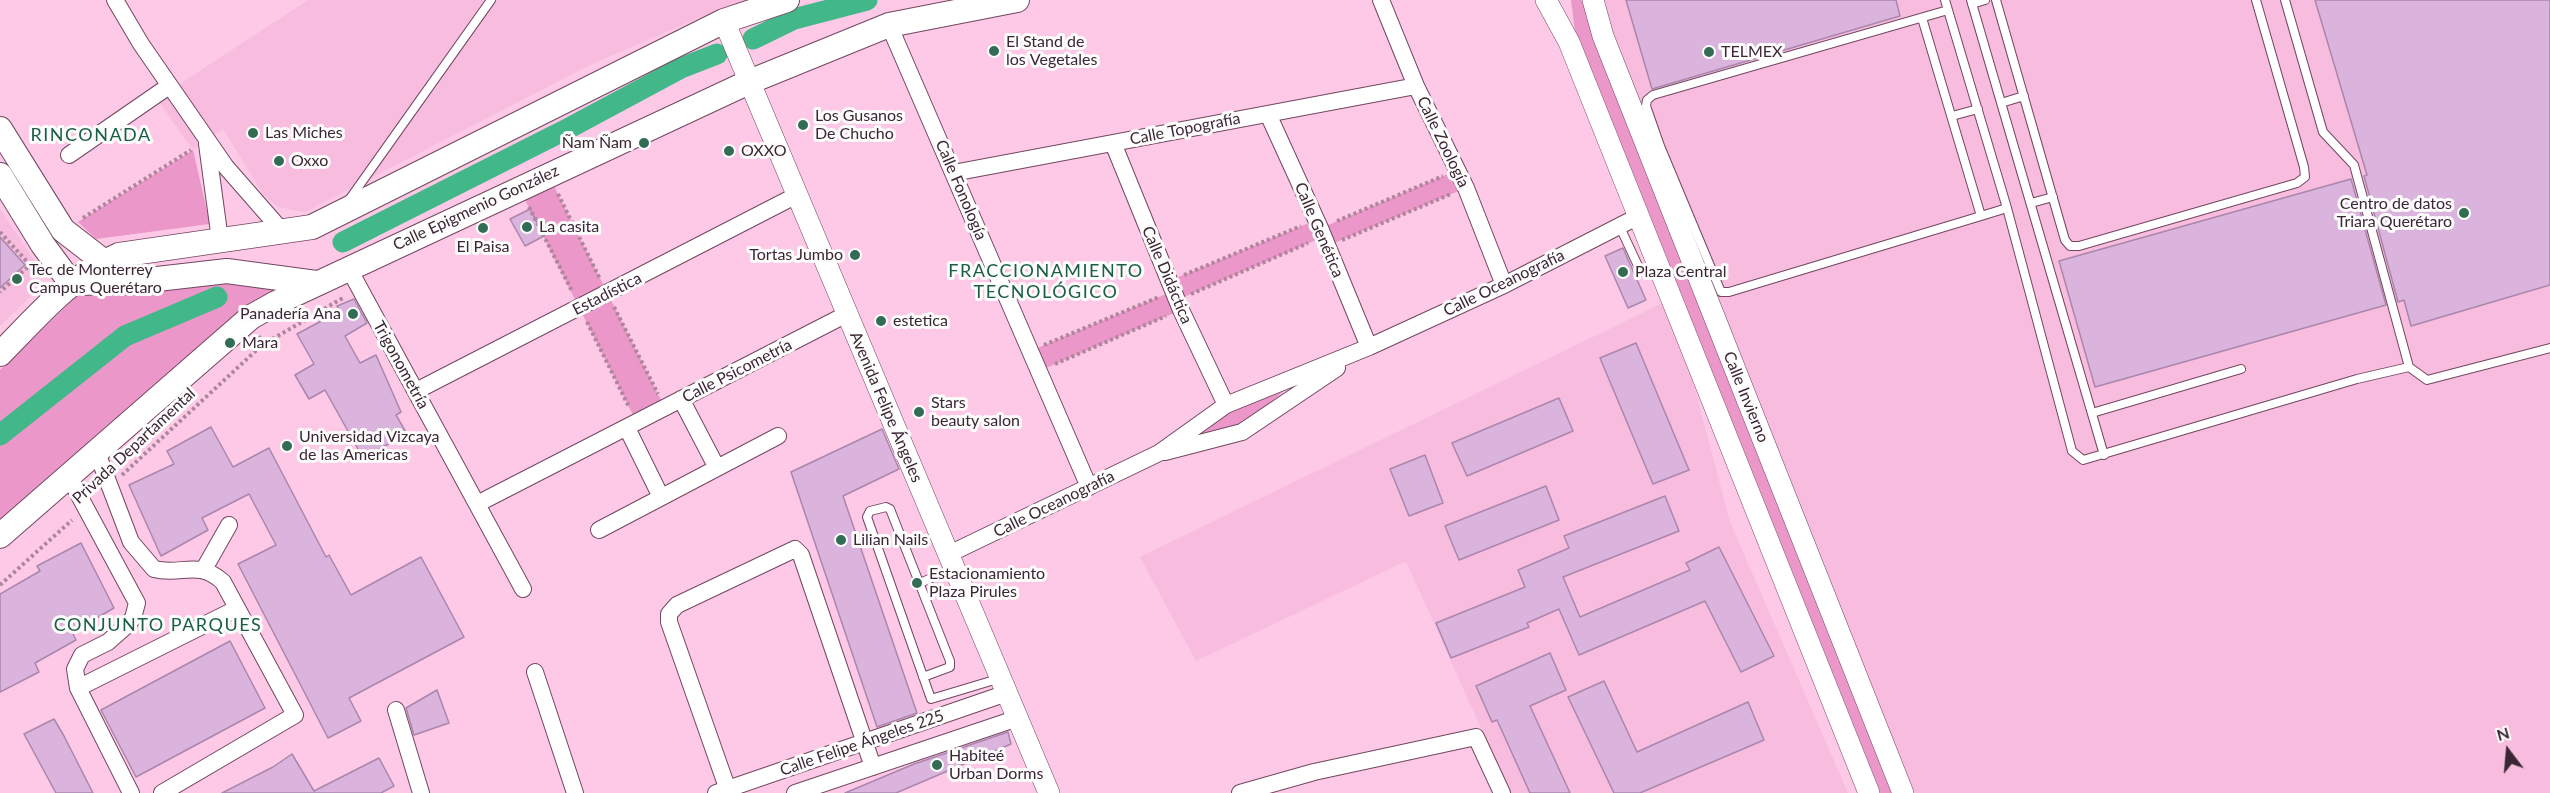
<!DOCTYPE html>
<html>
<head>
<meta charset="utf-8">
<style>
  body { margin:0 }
  #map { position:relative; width:2550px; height:793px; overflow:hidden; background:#fdc9e6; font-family:Lato,sans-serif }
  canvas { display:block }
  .north { position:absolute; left:2478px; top:721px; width:60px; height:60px; -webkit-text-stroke:4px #fcfcfc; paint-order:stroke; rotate:344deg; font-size:16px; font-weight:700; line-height:24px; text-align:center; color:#3b2733 }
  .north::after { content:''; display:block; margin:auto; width:21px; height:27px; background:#3b2733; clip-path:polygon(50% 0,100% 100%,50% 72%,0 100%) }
</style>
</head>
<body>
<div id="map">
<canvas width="2550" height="793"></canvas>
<div class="north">N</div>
</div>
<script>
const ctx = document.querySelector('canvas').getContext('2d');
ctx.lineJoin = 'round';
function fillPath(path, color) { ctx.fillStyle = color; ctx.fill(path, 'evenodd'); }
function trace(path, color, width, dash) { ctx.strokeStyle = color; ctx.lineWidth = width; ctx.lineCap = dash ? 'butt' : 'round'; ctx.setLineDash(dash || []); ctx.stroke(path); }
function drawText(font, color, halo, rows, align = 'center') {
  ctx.font = font + ' Lato,sans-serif'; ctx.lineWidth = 6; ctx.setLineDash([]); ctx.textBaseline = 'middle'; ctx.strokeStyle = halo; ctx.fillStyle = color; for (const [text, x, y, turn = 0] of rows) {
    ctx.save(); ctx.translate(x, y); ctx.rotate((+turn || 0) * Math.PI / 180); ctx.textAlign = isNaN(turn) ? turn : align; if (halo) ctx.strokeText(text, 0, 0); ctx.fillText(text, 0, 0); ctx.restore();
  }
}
fillPath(new Path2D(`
  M308,0H749L698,18L590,65L305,212L278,207L263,194L223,129L193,150L157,99Z
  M1593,0H2550V793H1903Z
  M0,209L36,263L32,295L0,326Z
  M1671,299L1730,522L1848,793H1510L1406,561L1196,661L1140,557Z`), '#f7bcde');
fillPath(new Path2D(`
  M1571,0H1592L1897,793H1879L1576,40Z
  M193,150L210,224L96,239L78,222Z
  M1457,170L1466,188L1327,246L1323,237L1177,300L1181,310L1039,371L1030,351L1173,291L1169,281L1316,220L1321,228Z
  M548,174L665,408L637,423L519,188Z
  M218,283L281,288L197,348L0,524V370L80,293Z
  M1283,392L1242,427L1184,441L1226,406Z`), '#ec97c9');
trace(new Path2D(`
  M753,39L794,19L867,0
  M343,242L571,127L681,68L717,54
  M0,435L125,336L217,297`), '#42b78a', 21);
const building = new Path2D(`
  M1626,0H1896L1900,16L1652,89Z
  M2315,0H2550V285L2411,326L2404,300L2398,302L2364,176L2367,175Z
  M2351,179L2386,305L2095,387L2059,261Z
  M530,209L544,236L525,246L510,219Z
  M0,237L25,265L0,288Z
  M1623,248L1646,300L1628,308L1605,256Z
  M354,299L367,323L345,336L360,363L376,355L401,412L396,415L407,434L363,458L325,390L309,399L295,375L314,364L297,334L340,311L337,306Z
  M1636,343L1689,470L1653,484L1600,358Z
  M1559,398L1573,431L1467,476L1452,443Z
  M211,427L233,467L269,448L326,557L329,555L351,595L421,557L464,637L349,698L361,721L328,738L238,564L276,545L249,494L202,518L208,530L161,556L129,485L174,464L167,451Z
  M882,429L899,469L843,496L917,713L877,727L791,472Z
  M1425,455L1443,503L1409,516L1390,469Z
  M1546,486L1559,520L1459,560L1445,526Z
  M1665,496L1679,531L1563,577L1580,617L1690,570L1686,563L1719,547L1774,656L1741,672L1705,601L1579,655L1559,609L1527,623L1529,627L1451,658L1436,623L1525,587L1518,570L1569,548L1564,536Z
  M81,543L114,608L72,632L76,640L35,663L39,672L0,692V594L40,571L37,566Z
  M230,641L265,708L136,777L101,710Z
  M1550,653L1566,690L1530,706L1570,793H1530L1497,720L1492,722L1476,686Z
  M1604,681L1637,752L1748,702L1764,740L1640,793H1614L1568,697Z
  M437,690L449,723L414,735L406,708Z
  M54,719L64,736L93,793H56L24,734Z
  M1008,732L1011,744L896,793H845L914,764Z
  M292,754L314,791L379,758L394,786L381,793H222L273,767Z`);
fillPath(building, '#dab4dc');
trace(building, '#aa86ac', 1.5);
const service = new Path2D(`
  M1945,0L2007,208L2072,451L2083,460L2357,379L2409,367L2354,165L2323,132L2285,0
  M1971,0L2104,455
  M1996,0L2065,240L2070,246H2079L2297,183L2305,177L2304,167L2256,0
  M1972,4L1985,0
  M1922,18L1981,216L1729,292H1721L1660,146L1646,106L1647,100L1653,95L1948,10
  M2001,103L2024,96
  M1952,116L1978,109
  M349,200L491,0
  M2031,203L2053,197
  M1981,216L2007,208
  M1619,225L1640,270
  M2409,367L2427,380L2550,348
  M2092,413L2241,369
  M918,584L954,568
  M923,677L950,667V661L890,509L886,507L870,511L867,517L931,699L1001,678`);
const minor = new Path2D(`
  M115,0L141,44L226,167L282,231
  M1381,0L1416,86L1466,188L1504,285
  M889,25L1089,487
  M1268,114L1320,228L1369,347
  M1113,143L1181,310L1226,405
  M207,144L220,240
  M69,155L169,86
  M953,173L1416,86
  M348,267L523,589
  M416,391L797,195
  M681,399L717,468
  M627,428L661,497
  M96,450L131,542L154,569C182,576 198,559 223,582L295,715L162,793
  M1165,452L1242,432L1337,368
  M68,475L137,603L133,618L126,626L108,642L82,655L75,669L78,688L131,793
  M477,504L847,314
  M599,530L778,436
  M949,554L1159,453L1226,405L1369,347L1504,285L1637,217
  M204,569L229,525
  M535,672L575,793
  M78,688L236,609
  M396,710L421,793
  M716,793L1007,693
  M729,793L669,622V614L677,605L795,549L801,555L873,767
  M795,793L1018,718
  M1240,793L1314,772L1476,737L1502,793`);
const tertiary = new Path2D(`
  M1546,0L1569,42L1869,793
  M1593,0L1603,36L1903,793
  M724,21L1049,793`);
const secondary = new Path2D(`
  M0,129L63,230L103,261
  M0,175L43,245L71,283L131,282L227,271L316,283
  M0,354C36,318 71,275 119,255L312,227L724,21L787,0
  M0,536L251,317L276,303L749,82L889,25L1017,0`);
trace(service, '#724760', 10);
trace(minor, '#724760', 18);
trace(tertiary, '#724760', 22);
trace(secondary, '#724760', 26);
trace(new Path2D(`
  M558,194L600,279
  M529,207L572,291
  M83,218L191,150
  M1337,221L1443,176
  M0,232L30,265L0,292
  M1342,240L1451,194
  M1184,275L1301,226
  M1191,294L1308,243
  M614,307L658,394
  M587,322L629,407
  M262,345L343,298
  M1044,345L1159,297
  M1055,364L1166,316
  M122,475L262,345L259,336
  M0,585L72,520`), '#ad869c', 4, [3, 3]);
trace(service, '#fff', 8);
trace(minor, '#fff', 16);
trace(tertiary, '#fff', 21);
trace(secondary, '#fff', 24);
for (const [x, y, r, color] of [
  [994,51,6,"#336c54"],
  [1709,52,6,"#336c54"],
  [803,125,6,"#336c54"],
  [253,133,6,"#336c54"],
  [644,143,6,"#336c54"],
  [729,151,6,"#336c54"],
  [279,161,6,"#336c54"],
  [2464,213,6,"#336c54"],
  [527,227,6,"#336c54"],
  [483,228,6,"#336c54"],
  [855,255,6,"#336c54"],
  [1623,272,6,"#336c54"],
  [17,279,6,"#336c54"],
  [353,314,6,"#336c54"],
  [881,321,6,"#336c54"],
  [230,343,6,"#336c54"],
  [919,412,6,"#336c54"],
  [287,446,6,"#336c54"],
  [841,540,6,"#336c54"],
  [917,583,6,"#336c54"],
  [937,765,6,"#336c54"]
]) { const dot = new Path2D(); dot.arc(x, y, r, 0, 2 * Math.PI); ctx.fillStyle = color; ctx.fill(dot); trace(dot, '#fcfcfc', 2); }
drawText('16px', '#3b2733', '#fcfcfc', [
  ["El Stand de",1006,42],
  ["los Vegetales",1006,60],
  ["TELMEX",1721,52],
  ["Los Gusanos",815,116],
  ["De Chucho",815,134],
  ["Las Miches",265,133],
  ["Ñam Ñam",632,143,"right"],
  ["OXXO",741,151],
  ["Oxxo",291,161],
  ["Centro de datos",2452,204,"right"],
  ["Triara Querétaro",2452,222,"right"],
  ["La casita",539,227],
  ["El Paisa",483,247,"center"],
  ["Tortas Jumbo",843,255,"right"],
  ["Tec de Monterrey",29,270],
  ["Campus Querétaro",29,288],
  ["Plaza Central",1635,272],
  ["Panadería Ana",341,314,"right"],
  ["estetica",893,321],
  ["Mara",242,343],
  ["Stars",931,403],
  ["beauty salon",931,421],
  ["Universidad Vizcaya",299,437],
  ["de las Americas",299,455],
  ["Lilian Nails",853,540],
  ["Estacionamiento",929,574],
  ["Plaza Pirules",929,592],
  ["Habiteé",949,756],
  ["Urban Dorms",949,774]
], 'left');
drawText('16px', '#3b2733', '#fcfcfc', [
  ["Calle Topografía",1185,129,-11],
  ["Calle Zoología",1443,142,64],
  ["Calle Fonología",961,190,67],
  ["Calle Epigmenio González",476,208,-25],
  ["Calle Genética",1319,230,67],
  ["Calle Didáctica",1167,275,67],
  ["Calle Oceanografía",1504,283,-26],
  ["Estadística",607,294,-27],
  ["Trigonometría",401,365,61],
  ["Calle Psicometría",737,371,-27],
  ["Calle Invierno",1746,397,68],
  ["Avenida Felipe Ángeles",886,407,67],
  ["Privada Departamental",134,446,-43],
  ["Calle Oceanografía",1054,504,-26],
  ["Calle Felipe Ángeles 225",862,743,-19]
]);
ctx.letterSpacing = '1.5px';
drawText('18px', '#1a5e44', '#fcfcfc', [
  ["RINCONADA",91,135],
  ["FRACCIONAMIENTO",1046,271],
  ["TECNOLÓGICO",1046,292],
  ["CONJUNTO PARQUES",158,625]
]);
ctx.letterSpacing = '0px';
</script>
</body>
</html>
